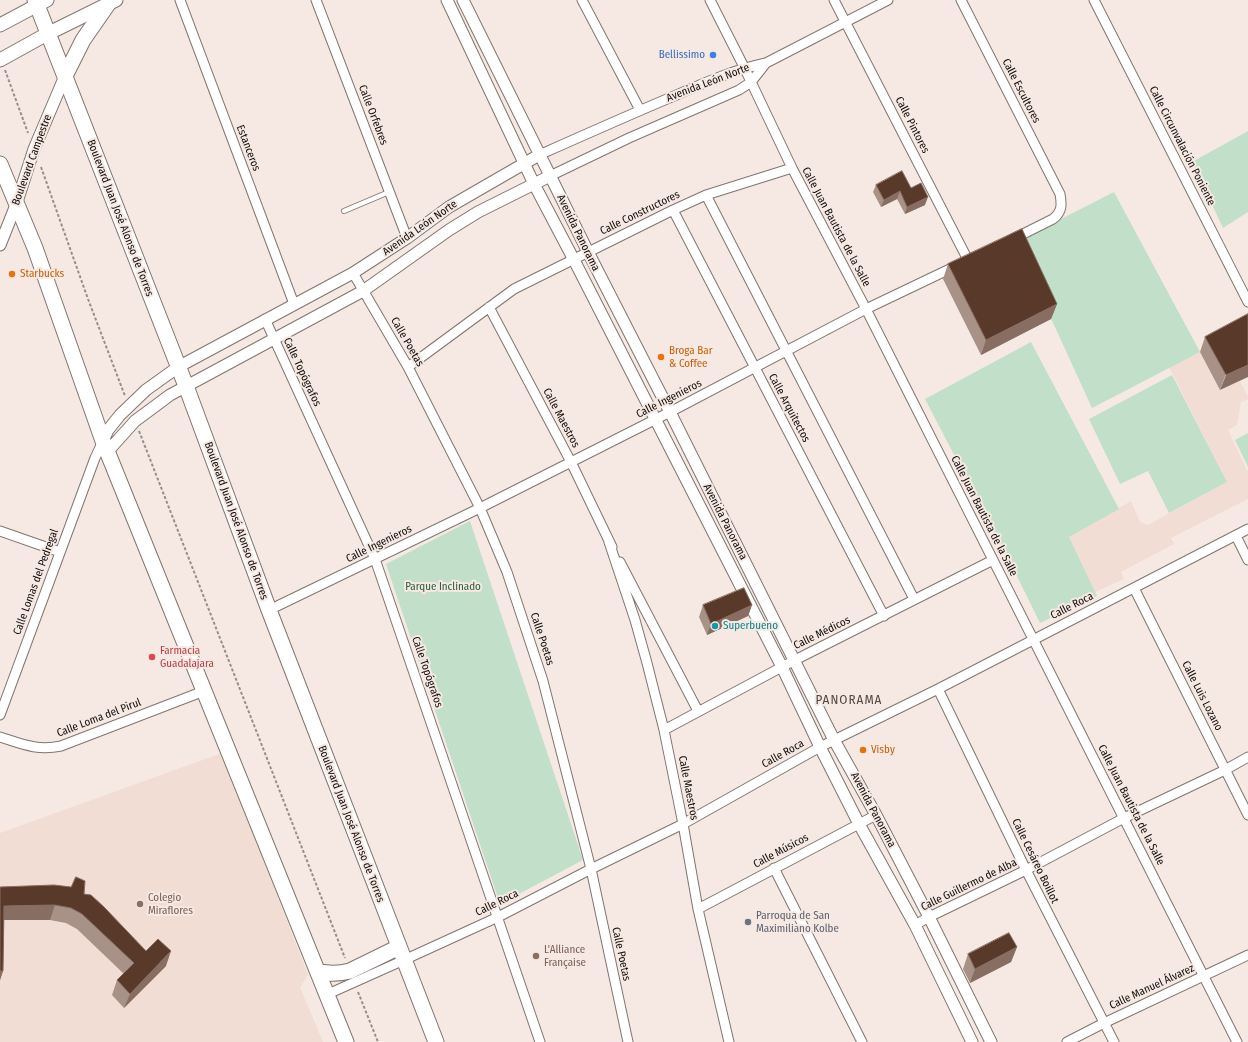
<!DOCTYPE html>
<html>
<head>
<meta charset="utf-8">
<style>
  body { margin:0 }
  canvas { display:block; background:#f6e9e3 }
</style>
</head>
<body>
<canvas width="1248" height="1042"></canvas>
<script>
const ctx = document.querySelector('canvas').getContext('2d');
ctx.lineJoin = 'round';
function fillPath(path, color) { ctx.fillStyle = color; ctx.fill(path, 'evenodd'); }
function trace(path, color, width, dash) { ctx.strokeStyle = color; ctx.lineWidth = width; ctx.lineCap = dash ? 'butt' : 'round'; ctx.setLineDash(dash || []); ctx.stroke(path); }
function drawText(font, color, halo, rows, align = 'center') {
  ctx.font = font + ' "Fira Sans Condensed",sans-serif'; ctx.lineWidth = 4; ctx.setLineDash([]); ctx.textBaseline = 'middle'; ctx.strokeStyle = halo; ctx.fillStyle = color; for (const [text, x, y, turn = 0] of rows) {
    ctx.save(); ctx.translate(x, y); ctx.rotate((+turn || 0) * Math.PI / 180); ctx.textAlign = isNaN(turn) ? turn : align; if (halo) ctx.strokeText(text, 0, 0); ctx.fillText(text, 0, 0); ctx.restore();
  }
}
fillPath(new Path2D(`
  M1200,352L1220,390L1240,381L1248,397V399L1241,402L1237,425L1228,430L1248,472V499L1171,538L1174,544L1121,572L1124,579L1095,592L1069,537L1131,501L1140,522L1148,525L1227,482L1169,367Z
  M222,753L308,975L300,987L323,1042H0V833Z`), '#f1ddd3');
fillPath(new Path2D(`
  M1248,131V212L1223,228L1192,162Z
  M1114,192L1200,352L1092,408L1016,242Z
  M1031,342L1119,509L1069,537L1097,596L1040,623L1012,566L925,399Z
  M1172,375L1227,482L1169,513L1148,471L1120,484L1089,419Z
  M1248,433V467L1235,440Z
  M470,521L583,860L500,904L386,564Z`), '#c2dfca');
const service = new Path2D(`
  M344,211L389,192`);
const minor = new Path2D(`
  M180,0L294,304
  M316,0L407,238
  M582,0L640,110
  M710,0L744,67L792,168L866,309L1237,1042
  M834,0L968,260
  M961,0L1060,194C1062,205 1062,212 1053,219L1013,239
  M1094,0L1248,302
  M539,155C584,135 629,115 674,96C704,83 733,70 766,63L888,0
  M550,176L629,138L739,90L751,82L766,63
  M706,195L914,599
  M673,210L884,616
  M353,273L408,367L480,508L507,572L543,681L591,869L628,1042
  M489,307L571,462L612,547
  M265,319L375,559L540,1042
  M408,367L514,289L673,210L706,195L792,168
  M0,531L60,552
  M1236,536L1248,560
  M609,542L635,620L647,663L664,730L683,824L698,909L729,1042
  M620,562L698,711
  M1134,588L1248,815
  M269,610L480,508L670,412L866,309L956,266
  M938,689L1026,870L1114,1042
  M0,715L95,458L103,441
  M664,730L795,660L993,560
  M0,737C22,744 37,751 61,746L204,691
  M774,868L862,1042
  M698,909L876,815
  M915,925L929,917L1026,870L1124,818L1225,770L1248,757
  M328,994L404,960L498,917L591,869L683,824L820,747L938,689L1248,529
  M1067,1042L1104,1023L1248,955`);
const tertiary = new Path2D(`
  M447,0L534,184L574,260L782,667L820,747L859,824L915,925L972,1042
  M463,0L588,252L670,412L834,740L876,815L929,917L991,1042
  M0,245L16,205L34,149L65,76
  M103,441L108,430L120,415L146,390L178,367L353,273L407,238L449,207L539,155
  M108,451L135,421L170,395L363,291L449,230L478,212L550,176`);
const secondary = new Path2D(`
  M0,25L47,0
  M0,60L47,34L116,0`);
const primary = new Path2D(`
  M35,0L186,386L269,610L436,1042
  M65,76L83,40L108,4
  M0,164L35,248L103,441L346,1042
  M319,972C331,974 339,974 350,971L399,947`);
trace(service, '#80756f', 6);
trace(minor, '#80756f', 11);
trace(tertiary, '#80756f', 13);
trace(secondary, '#80756f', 15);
trace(primary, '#80756f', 17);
trace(new Path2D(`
  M5,70L28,133
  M41,167L88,299L125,396
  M139,431L345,958
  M358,992L378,1042`), '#988f8a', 2, [3, 2]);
trace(service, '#fff', 4.5);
trace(minor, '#fff', 9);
trace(tertiary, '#fff', 11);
trace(secondary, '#fff', 13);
trace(primary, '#fff', 15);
fillPath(new Path2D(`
  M876,185L911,188L925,205L905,214L897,199L881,207L873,192Z
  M948,264L1057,304L1051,319L981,355L943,279Z
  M1248,314L1220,390L1200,352L1205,337Z
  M703,605H752L748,616L707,635L699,617Z
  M0,887L84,894L146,951L166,966L124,1008L112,995L117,980L124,974L77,929L66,923L50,920H4L3,971L0,980Z
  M1017,947L1011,962L970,983L963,969L968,954Z`), '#a89186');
fillPath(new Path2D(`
  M900,191L897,199L881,207L884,200Z
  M928,197L925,205L905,214L907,207Z
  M1057,304L1051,319L981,355L986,340Z
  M1248,365V377L1220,390L1226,375Z
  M752,605L748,616L707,635L711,624Z
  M55,905L50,920H0L4,906Z
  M1017,947L1011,962L970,983L975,969Z
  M171,951L166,966L124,1008L130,994Z
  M0,971H3L0,980Z`), '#886e62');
const building = new Path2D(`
  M902,171L911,188L921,183L928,197L907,207L900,191L884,200L876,185Z
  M1022,229L1057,304L986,340L948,264Z
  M1248,314V365L1226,375L1205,337Z
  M744,588L752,605L711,624L703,605Z
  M76,877L85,881L84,894L91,895L104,907L146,951L158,939L171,951L130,994L117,980L134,963L82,914L71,908L55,905L4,906L3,971H0V887L54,885L71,887Z
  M1009,933L1017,947L975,969L968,954Z`);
fillPath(building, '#59392a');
trace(building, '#886e62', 1);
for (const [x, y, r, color] of [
  [713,55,4,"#3f7fe0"],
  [12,274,4,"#e8710a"],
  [661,357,4,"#e8710a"],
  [715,626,4,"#0f9aa8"],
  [152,657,4,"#e0444e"],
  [863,750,4,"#e8710a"],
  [140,904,4,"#8d6e63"],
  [748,922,4,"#6b7280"],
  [536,956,4,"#8d6e63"]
]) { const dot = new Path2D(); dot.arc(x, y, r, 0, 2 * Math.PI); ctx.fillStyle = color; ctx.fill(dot); trace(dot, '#f6e9e3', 1.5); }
drawText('11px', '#366cbe', '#f6e9e3', [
  ["Bellissimo",705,55]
], 'right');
drawText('11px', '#0f0b09', '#f6e9e3', [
  ["Avenida León Norte",708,83,-21],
  ["Calle Escultores",1021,91,63],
  ["Calle Orfebres",373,115,69],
  ["Calle Pintores",912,125,63],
  ["Calle Circunvalación Poniente",1182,146,63],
  ["Estanceros",248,148,69],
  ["Boulevard Campestre",32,160,-70],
  ["Calle Constructores",640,213,-26],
  ["Boulevard Juan José Alonso de Torres",120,218,69],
  ["Calle Juan Bautista de la Salle",836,227,62],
  ["Avenida León Norte",420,228,-35],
  ["Avenida Panorama",578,233,64],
  ["Calle Poetas",407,342,60],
  ["Calle Topógrafos",302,372,65],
  ["Calle Ingenieros",669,399,-27],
  ["Calle Arquitectos",789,408,62],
  ["Calle Maestros",561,418,62],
  ["Calle Juan Bautista de la Salle",984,516,63],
  ["Boulevard Juan José Alonso de Torres",236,521,70],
  ["Avenida Panorama",725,522,63],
  ["Calle Ingenieros",379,544,-26],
  ["Calle Lomas del Pedregal",36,582,-70],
  ["Calle Roca",1072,606,-27],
  ["Calle Médicos",822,633,-26],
  ["Calle Poetas",542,639,72],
  ["Calle Topógrafos",427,672,71],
  ["Calle Luis Lozano",1202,696,63],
  ["Calle Loma del Pirul",99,718,-21],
  ["Calle Roca",783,754,-29],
  ["Calle Maestros",688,788,79],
  ["Calle Juan Bautista de la Salle",1131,805,63],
  ["Avenida Panorama",873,810,62],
  ["Boulevard Juan José Alonso de Torres",351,824,69],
  ["Calle Músicos",781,851,-28],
  ["Calle Cesáreo Boillot",1035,861,64],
  ["Calle Guillermo de Alba",969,885,-26],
  ["Calle Roca",497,903,-26],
  ["Calle Poetas",621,954,78],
  ["Calle Manuel Álvarez",1152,987,-25]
]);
drawText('11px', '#c56008', '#f6e9e3', [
  ["Starbucks",20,274],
  ["Broga Bar",669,351],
  ["& Coffee",669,364],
  ["Visby",871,750]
], 'left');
drawText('11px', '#265d3b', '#f6e9e3', [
  ["Parque Inclinado",443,587]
]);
drawText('11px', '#0d838f', '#f6e9e3', [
  ["Superbueno",723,626]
], 'left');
drawText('11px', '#be3a42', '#f6e9e3', [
  ["Farmacia",160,651],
  ["Guadalajara",160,664]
], 'left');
drawText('11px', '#785e54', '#f6e9e3', [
  ["Colegio",148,898],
  ["Miraflores",148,911],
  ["L'Alliance",544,950],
  ["Française",544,963]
], 'left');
drawText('11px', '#5b616d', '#f6e9e3', [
  ["Parroqua de San",756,916],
  ["Maximiliano Kolbe",756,929]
], 'left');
ctx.letterSpacing = '1px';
drawText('13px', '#514742', '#f6e9e3', [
  ["PANORAMA",849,700]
]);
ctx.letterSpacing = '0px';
</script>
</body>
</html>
